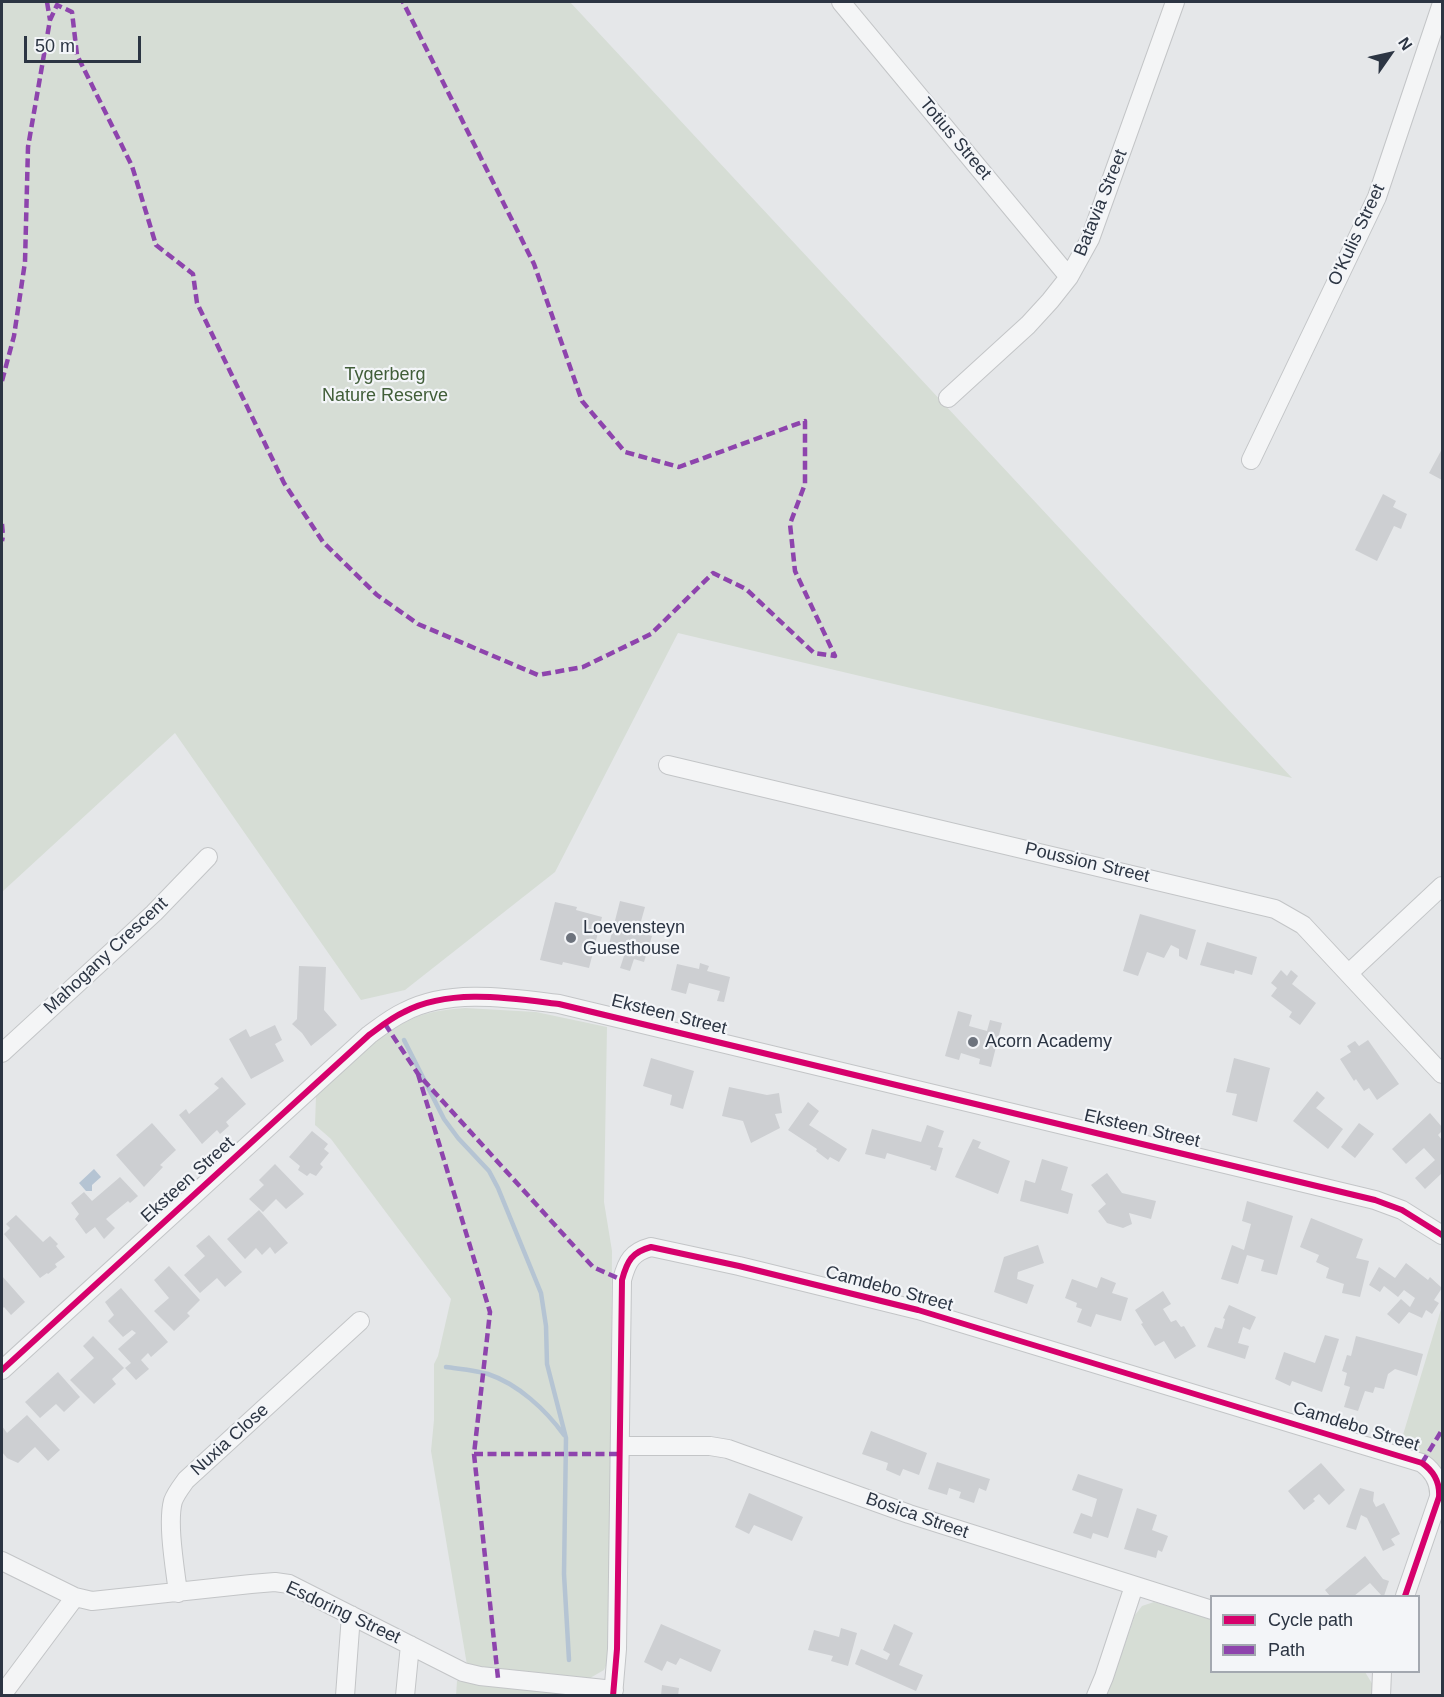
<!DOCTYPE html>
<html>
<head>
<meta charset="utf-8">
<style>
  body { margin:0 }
  #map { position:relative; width:1444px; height:1697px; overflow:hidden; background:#e5e7e9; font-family:Arial,sans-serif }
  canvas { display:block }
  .frame { position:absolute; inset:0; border:3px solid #2c3543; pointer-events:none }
  .legend { position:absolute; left:1210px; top:1595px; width:210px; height:78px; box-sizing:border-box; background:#f3f5f8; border:2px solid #a3a8b0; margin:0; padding:8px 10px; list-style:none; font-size:18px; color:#2c3543 }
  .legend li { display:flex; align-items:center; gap:12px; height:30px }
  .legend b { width:30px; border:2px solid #a3a8b0 }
  .north { position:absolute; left:1360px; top:24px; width:60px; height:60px; -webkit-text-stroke:4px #f3f5f8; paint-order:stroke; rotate:56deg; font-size:16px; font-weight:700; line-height:24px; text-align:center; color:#2c3543 }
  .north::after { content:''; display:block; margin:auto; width:21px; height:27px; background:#2c3543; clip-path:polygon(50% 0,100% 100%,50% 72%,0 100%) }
  .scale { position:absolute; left:24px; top:36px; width:117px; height:27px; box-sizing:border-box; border:3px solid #2c3543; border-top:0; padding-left:8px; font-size:18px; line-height:21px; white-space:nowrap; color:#2c3543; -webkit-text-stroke:4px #f3f5f8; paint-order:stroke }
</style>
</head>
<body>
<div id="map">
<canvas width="1444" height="1697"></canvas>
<div class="frame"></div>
<ul class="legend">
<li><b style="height:8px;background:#d6006c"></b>Cycle path</li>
<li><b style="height:8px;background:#8e44ad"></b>Path</li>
</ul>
<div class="north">N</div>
<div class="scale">50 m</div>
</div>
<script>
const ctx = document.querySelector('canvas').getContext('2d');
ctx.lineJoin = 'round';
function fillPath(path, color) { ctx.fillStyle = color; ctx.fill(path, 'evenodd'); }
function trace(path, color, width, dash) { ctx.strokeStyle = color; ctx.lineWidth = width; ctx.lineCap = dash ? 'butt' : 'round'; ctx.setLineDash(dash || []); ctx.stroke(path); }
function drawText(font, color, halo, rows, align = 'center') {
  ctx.font = font + ' Arial,sans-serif'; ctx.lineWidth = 4.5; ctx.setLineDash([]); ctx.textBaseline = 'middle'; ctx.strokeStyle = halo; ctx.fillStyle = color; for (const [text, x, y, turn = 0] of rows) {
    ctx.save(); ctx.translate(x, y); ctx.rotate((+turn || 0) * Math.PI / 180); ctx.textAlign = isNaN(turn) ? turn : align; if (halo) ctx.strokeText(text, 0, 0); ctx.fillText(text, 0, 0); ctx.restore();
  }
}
fillPath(new Path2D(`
  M2,2H570L1292,778L678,633L555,872L405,990L361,1000L175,733L2,892Z
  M465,1008L536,1012L607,1027L604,1202L612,1251L609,1659L604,1670L590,1678L467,1665L431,1451L434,1420V1364L438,1356L451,1299L331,1139L315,1125L316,1096C347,1068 380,1031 419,1016C434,1011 450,1009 465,1008Z
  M1442,1306V1472L1432,1460L1399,1448Z
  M1154,1602L1211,1619L1212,1672H1365L1373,1685V1696H1107L1135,1615L1142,1606Z
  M457,1681L585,1695L456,1696Z`), '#d6ddd5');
fillPath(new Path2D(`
  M94,1169L101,1177L92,1185V1191H86L79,1183Z`), '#b5c4d3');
trace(new Path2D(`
  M404,1040L444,1119L458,1138L489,1171L498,1188L541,1293L546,1326L547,1364L566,1438L564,1574L569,1660
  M446,1367C460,1369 475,1370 488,1374C518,1384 546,1410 564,1435`), '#b5c4d3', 4.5);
fillPath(new Path2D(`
  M1442,449V480L1429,473Z
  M1383,494L1396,501L1393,507L1407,514L1401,529L1394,526L1377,561L1355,550Z
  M620,901L645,907L638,932L652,936L644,962L634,959L630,971L620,968L624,956L607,952Z
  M555,902L577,907L576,910L602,917L589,968L563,962L562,965L540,960Z
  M1140,914L1196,930L1187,960L1179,956V949L1171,945L1164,958L1147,952L1138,976L1123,971Z
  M1207,942L1257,957L1252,975L1235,970L1234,974L1200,965Z
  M700,963L709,966L707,971L730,977L724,1002L717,1001L720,991L689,983L686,994L671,990L677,964L699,969Z
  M299,966L326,967L324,1010L337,1025L311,1046L302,1033L292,1024L297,1019Z
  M1281,970L1287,976L1291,970L1298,976L1292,984L1316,1003L1300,1025L1289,1017L1292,1012L1271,996L1277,988L1271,983Z
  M958,1011L972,1015L969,1026L987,1031L990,1020L1002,1023L991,1067L979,1064L980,1059L961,1053L959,1060L945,1056Z
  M275,1025L282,1040L275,1044L284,1061L251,1079L229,1039L246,1029L250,1037Z
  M1368,1040L1399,1084L1377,1100L1369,1088L1364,1091L1356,1079L1354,1081L1340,1059L1351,1052L1347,1046L1355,1041L1359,1046Z
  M651,1058L694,1071L683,1109L670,1105L672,1095L643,1086Z
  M1234,1058L1270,1068L1257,1122L1232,1115L1237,1094L1226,1092Z
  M222,1077L246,1104L226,1122L229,1126L220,1134L217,1130L202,1144L179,1115L186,1109L189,1114L219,1088L214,1084Z
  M729,1087L767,1095L779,1093L782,1113L775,1114L780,1128L751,1143L743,1121L722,1116Z
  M1317,1091L1325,1098L1316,1108L1343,1129L1328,1149L1293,1121Z
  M808,1102L819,1111L809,1125L847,1149L839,1162L830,1157L828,1160L816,1151L817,1149L788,1130Z
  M1430,1113L1442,1127V1131L1438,1135L1442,1140V1173L1425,1189L1415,1178L1435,1160L1424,1148L1406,1164L1392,1149Z
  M152,1123L176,1150L160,1165L163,1167L144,1187L116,1155Z
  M1359,1123L1374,1134L1355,1158L1341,1147Z
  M927,1125L944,1131L938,1147L943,1148L936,1171L930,1169L931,1166L887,1153L885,1159L865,1154L872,1129L921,1142Z
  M312,1131L328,1144L324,1149L329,1153L320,1164L323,1167L316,1176L310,1173L307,1176L298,1170L300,1166L289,1157Z
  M973,1139L981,1142L978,1148L1010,1161L998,1194L955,1177Z
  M1042,1159L1068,1167L1061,1190L1073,1194L1068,1214L1020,1201L1025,1180L1035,1183Z
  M275,1164L304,1194L286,1209L276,1199L263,1212L249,1199L264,1185L259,1180Z
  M1107,1173L1122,1193L1156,1201L1151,1219L1129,1213L1132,1224L1123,1228L1107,1223L1098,1211L1106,1204L1091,1185Z
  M120,1177L138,1196L130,1203L128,1201L106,1219L115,1228L104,1239L95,1227L86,1234L75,1219L79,1214L71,1203L84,1192L92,1201Z
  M1247,1201L1293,1216L1277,1275L1261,1271L1264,1260L1247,1255L1238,1284L1221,1279L1232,1245L1244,1250L1251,1224L1242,1221Z
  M259,1210L288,1243L275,1254L270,1247L262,1255L256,1248L245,1259L227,1239Z
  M16,1215L43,1242L50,1236L58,1244L56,1246L65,1257L55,1264L57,1267L48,1274L47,1273L40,1278L4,1234L10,1228L6,1224Z
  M1311,1218L1363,1239L1356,1258L1369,1261L1360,1297L1342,1293L1344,1284L1326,1278L1329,1268L1316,1262L1319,1255L1300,1247Z
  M209,1235L242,1272L225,1287L217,1278L200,1293L184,1275L205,1256L196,1246Z
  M1038,1245L1044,1263L1018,1272L1017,1279L1034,1285L1027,1304L994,1292L1004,1257Z
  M1406,1263L1428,1280L1430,1277L1442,1288L1434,1300L1439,1303L1432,1314L1426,1310L1422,1318L1409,1312L1399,1324L1387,1314L1401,1299L1410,1307L1415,1298L1404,1290L1398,1297L1384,1286L1380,1292L1369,1285L1379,1267L1395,1278Z
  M169,1266L200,1300L187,1313L190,1316L174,1331L154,1311L169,1298L154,1280Z
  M2,1276L25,1302L11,1315L4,1307L2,1309Z
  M1101,1277L1116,1283L1112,1293L1128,1298L1121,1321L1096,1314L1091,1327L1077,1322L1082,1309L1076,1307L1077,1303L1065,1298L1072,1279L1097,1288Z
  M121,1288L168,1342L151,1357L148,1353L141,1360L149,1369L136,1380L125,1368L131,1363L118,1349L136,1333L132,1330L123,1337L108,1321L114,1315L105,1302Z
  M1163,1291L1171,1304L1163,1309L1171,1322L1176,1320L1181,1327L1184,1326L1196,1346L1175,1359L1164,1341L1155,1346L1141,1324L1143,1323L1135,1310Z
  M1229,1305L1256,1317L1250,1330L1243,1327L1238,1343L1249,1346L1245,1359L1207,1347L1215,1327L1222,1329L1225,1319L1223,1318Z
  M1325,1335L1339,1339L1322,1392L1292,1381L1290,1386L1275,1379L1284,1352L1315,1363Z
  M93,1336L124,1368L112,1379L116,1384L94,1404L70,1380L94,1358L83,1346Z
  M1356,1336L1423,1354L1417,1376L1395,1369L1388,1374L1384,1389L1375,1387L1373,1393L1365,1391L1358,1411L1344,1407L1350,1387L1344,1385L1347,1373L1342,1371L1347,1355L1351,1356Z
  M58,1372L80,1397L64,1412L56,1404L40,1418L25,1402Z
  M27,1415L60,1450L48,1461L35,1447L18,1463L7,1458L2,1452V1426L7,1433Z
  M871,1431L927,1453L919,1475L903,1469L900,1476L886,1470L888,1463L862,1454Z
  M937,1462L990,1479L986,1491L979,1488L974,1503L959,1498L961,1492L949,1488L947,1495L928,1489Z
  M1321,1463L1345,1490L1329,1505L1319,1494L1313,1499L1315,1501L1304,1510L1288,1491Z
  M1078,1474L1123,1489L1108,1538L1093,1533L1091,1539L1073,1533L1081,1513L1092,1517L1097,1499L1072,1490Z
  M1360,1488L1374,1492L1373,1501L1376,1507L1384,1503L1400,1534L1391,1539L1395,1545L1383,1551L1367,1518L1361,1515L1356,1530L1346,1527Z
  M749,1493L803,1517L792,1541L754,1525L749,1534L735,1527Z
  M1137,1508L1157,1515L1152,1530L1168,1536L1162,1552L1158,1550L1156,1558L1124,1549Z
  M1365,1556L1383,1579L1389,1581L1384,1596H1382L1370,1583L1354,1596H1330L1325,1590Z
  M661,1624L721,1650L711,1672L680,1658L676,1665L667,1661L662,1671L644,1662Z
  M894,1624L913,1633L899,1665L923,1675L916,1691L855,1664L861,1649L887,1660L890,1654L883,1650Z
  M841,1628L857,1633L848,1666L831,1661L833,1656L808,1650L814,1630L839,1637Z
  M662,1685L679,1688L678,1696H661Z`), '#cdcfd2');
const street = new Path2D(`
  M841,2L1069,277
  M948,398L1028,325L1050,301L1069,277L1090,239L1175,2
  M1251,460L1377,197L1442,3
  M668,765L1275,909L1303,925L1442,1074
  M1349,973L1442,886
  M2,1053L154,913L208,857
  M2,1370L369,1035C380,1027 391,1018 404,1012C449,988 510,998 559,1004L1375,1200L1402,1210L1442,1235
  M620,1446H710L728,1449L909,1514L1212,1610
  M2,1561L75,1597L92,1601L251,1584L275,1582L289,1584L463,1672L480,1676L614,1690
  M178,1593C175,1568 167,1523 173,1501C176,1493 181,1487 186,1480L360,1321
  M2,1695L75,1597
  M345,1696L351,1615
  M405,1696L410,1645
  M613,1696L617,1649L622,1280C627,1261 632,1252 651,1247L739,1266L918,1310L1422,1463C1435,1472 1440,1483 1439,1497L1405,1596
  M1096,1696L1104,1677L1134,1586
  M1381,1696L1382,1672`);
trace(street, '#c3c5c7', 20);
trace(street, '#f4f5f6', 18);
trace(new Path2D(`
  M47,2L50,20
  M2,381L14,336L25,262L28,147L50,20L57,5L72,12L77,55L132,166L156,245L193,274L197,303L284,483L323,542L377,595L418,624L538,675L583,667L651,634L713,573L746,589L814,653L835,656L795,571L790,524L805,484V421L679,467L625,452L582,401L534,264L403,2
  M2,524L3,536L2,541
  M385,1024L418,1074L593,1267L622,1280
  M418,1074L490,1312L474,1454L498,1678
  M474,1454H620
  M1422,1463L1442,1430`), '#8e44ad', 4.5, [9, 4.5]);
trace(new Path2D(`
  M2,1370L369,1035C380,1027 391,1018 404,1012C449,988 510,998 559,1004L1375,1200L1402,1210L1442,1235
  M613,1696L617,1649L622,1280C627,1261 632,1252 651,1247L739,1266L918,1310L1422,1463C1435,1472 1440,1483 1439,1497L1405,1596`), '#d6006c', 6);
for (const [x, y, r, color] of [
  [571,938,6,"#6d737d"],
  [973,1042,6,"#6d737d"]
]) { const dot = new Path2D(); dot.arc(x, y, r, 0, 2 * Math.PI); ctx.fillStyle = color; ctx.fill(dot); trace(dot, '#f3f5f8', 2); }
drawText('18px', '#2c3543', '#f3f5f8', [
  ["Totius Street",955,139,50],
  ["Batavia Street",1101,203,-68],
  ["O'Kulis Street",1357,235,-65],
  ["Poussion Street",1087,863,13],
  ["Mahogany Crescent",106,956,-43],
  ["Eksteen Street",669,1015,14],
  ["Eksteen Street",1142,1129,13],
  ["Eksteen Street",188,1180,-42],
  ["Camdebo Street",889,1289,15],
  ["Camdebo Street",1356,1427,17],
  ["Nuxia Close",230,1440,-42],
  ["Bosica Street",917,1516,19],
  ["Esdoring Street",343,1613,25]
]);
drawText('18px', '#415e39', '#f3f5f8', [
  ["Tygerberg",385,375],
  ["Nature Reserve",385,396]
]);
drawText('18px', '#2c3543', '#f3f5f8', [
  ["Loevensteyn",583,928],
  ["Guesthouse",583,949],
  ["Acorn Academy",985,1042]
], 'left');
</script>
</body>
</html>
